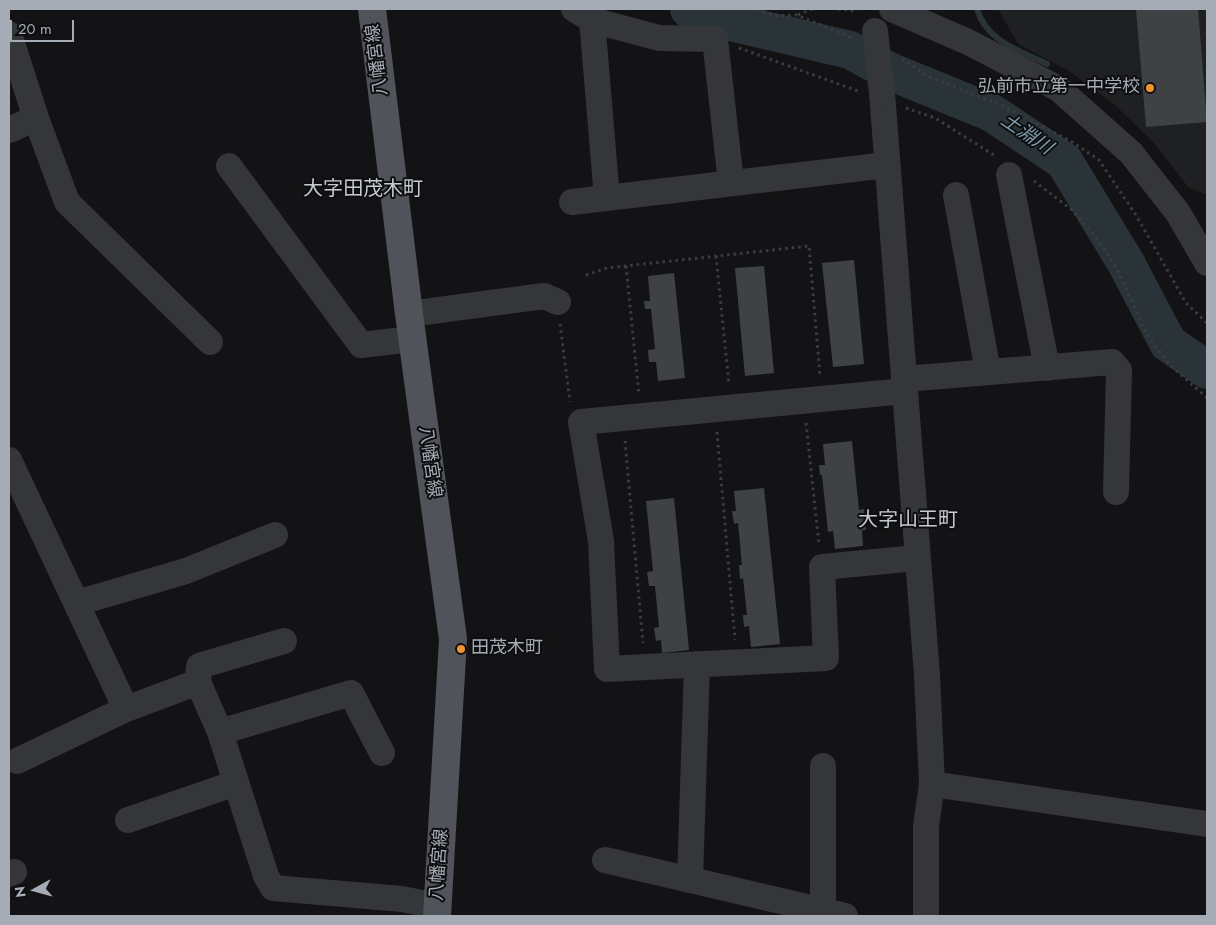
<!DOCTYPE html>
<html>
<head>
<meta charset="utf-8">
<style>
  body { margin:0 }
  #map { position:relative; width:1216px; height:925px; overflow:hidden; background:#131315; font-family:Jost,sans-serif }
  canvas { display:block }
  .frame { position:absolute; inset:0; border:10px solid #a5acb5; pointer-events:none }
  .north { position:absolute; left:10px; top:865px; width:50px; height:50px; -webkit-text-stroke:4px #0e0e10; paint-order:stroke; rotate:263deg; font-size:14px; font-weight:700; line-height:20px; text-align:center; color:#a5acb5 }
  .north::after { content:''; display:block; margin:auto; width:18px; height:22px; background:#a5acb5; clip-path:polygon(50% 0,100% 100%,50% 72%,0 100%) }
  .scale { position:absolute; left:10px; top:20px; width:64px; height:22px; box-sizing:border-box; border:2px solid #a5acb5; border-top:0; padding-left:6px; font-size:15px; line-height:18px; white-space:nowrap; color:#a5acb5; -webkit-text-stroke:4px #0e0e10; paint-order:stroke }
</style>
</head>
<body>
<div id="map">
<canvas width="1216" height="925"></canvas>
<div class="frame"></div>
<div class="north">N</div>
<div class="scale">20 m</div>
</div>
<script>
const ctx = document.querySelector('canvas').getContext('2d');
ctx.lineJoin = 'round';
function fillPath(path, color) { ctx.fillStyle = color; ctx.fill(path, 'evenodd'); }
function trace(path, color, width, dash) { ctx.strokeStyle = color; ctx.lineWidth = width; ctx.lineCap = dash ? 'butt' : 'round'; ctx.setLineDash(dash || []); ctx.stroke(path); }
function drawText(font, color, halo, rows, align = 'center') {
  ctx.font = font + ' Jost,"Noto Sans JP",sans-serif'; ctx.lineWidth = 4; ctx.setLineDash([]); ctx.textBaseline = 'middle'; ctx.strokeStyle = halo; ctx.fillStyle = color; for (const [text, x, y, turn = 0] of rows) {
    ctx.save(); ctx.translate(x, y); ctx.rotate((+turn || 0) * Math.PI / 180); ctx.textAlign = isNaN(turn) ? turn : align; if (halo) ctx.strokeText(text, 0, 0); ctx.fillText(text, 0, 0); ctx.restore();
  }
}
fillPath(new Path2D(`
  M998,9H1207V195L1188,187L1155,144L1115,105L1069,71L1018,44Z`), '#1f2022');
trace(new Path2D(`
  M977,9C986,41 1020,51 1047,64`), '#2a3438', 6);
trace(new Path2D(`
  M689,9L709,17L850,50L889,71L992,113L1064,161L1126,263L1168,343L1207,370`), '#2a3438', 38);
fillPath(new Path2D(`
  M1136,9H1198L1207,122L1146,127Z
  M854,260L864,364L833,367L822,263Z
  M764,266L774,373L745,376L735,268Z
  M674,273L685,378L658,381L656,362H649L648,350L655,349L651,309H645L644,301H650L648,276Z
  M852,441L859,510L864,509L866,530H862L863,546L835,549L833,531L828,532L822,475H820L819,465H825L823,444Z
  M764,488L780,644L751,647L749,626L744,627L743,615H747L743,578L740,579L739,565H742L738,523L734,524L732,511H736L734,491Z
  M674,498L689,650L662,653L661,640L656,641L654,628L659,627L655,586H649L647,572L653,571L646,501Z`), '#3f4245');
trace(new Path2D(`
  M757,9L775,16L797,15L852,38
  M838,9L855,11L858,9
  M798,15L812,9
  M739,48L858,91
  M902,59L929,77L1003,106L1072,142L1099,160L1136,215L1186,303L1207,323
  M906,108L935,118L997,157
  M1034,181L1072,210L1098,240L1117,269L1146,333L1169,364L1207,398
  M716,256L729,384
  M626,266L639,395
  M586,275L607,268L809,246L820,376
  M560,324L570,402
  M806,423L819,544
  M717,432L735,640
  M625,441L643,643`), '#3a3d41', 3, [2.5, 4]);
trace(new Path2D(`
  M574,9L592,20L659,38L715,39L731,183
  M892,9L968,42L1059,89L1131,153L1178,213L1207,263
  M592,20L607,198
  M9,34L36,118L67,202L210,342
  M882,93L927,675L932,784L926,826V916
  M9,130L36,118
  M229,166L361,345L412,339
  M1009,175L1047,368
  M956,195L988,372
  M572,202L887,165
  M409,314L544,296L558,302
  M904,379L1112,362L1119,370L1116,492
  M905,391L581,422L601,541L607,669L826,658L822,567L917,558
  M9,460L126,709L198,682L220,732L266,876L273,888L402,899L437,906
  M77,603L186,571L275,535
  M198,682L199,666L284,641
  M220,732L351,693L382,753
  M17,761L126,709
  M823,766V911
  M932,784L1207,824
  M128,820L236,783
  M605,860L845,916
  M9,874L14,872
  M690,880L697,664`), '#34363a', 26);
trace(new Path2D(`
  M372,9L409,314L453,639L437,916`), '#505359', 28);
trace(new Path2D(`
  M875,31L882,93`), '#34363a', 26);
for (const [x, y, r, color] of [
  [1150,88,5,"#ee9432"],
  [461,649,5,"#ee9432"]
]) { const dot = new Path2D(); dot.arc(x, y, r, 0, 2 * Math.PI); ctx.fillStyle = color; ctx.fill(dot); trace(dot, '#0e0e10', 2); }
drawText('18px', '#a5acb5', '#0e0e10', [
  ["八幡宮線",378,60,-97],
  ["八幡宮線",429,462,82],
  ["八幡宮線",440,865,-86]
]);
drawText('18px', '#a5acb5', '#0e0e10', [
  ["弘前市立第一中学校",1140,88],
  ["田茂木町",471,649,"left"]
], 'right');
drawText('italic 19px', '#7c9fb0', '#0e0e10', [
  ["土淵川",1026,135,34]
]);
drawText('20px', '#c6cbd1', '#0e0e10', [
  ["大字田茂木町",363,190],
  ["大字山王町",908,521]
]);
</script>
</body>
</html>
